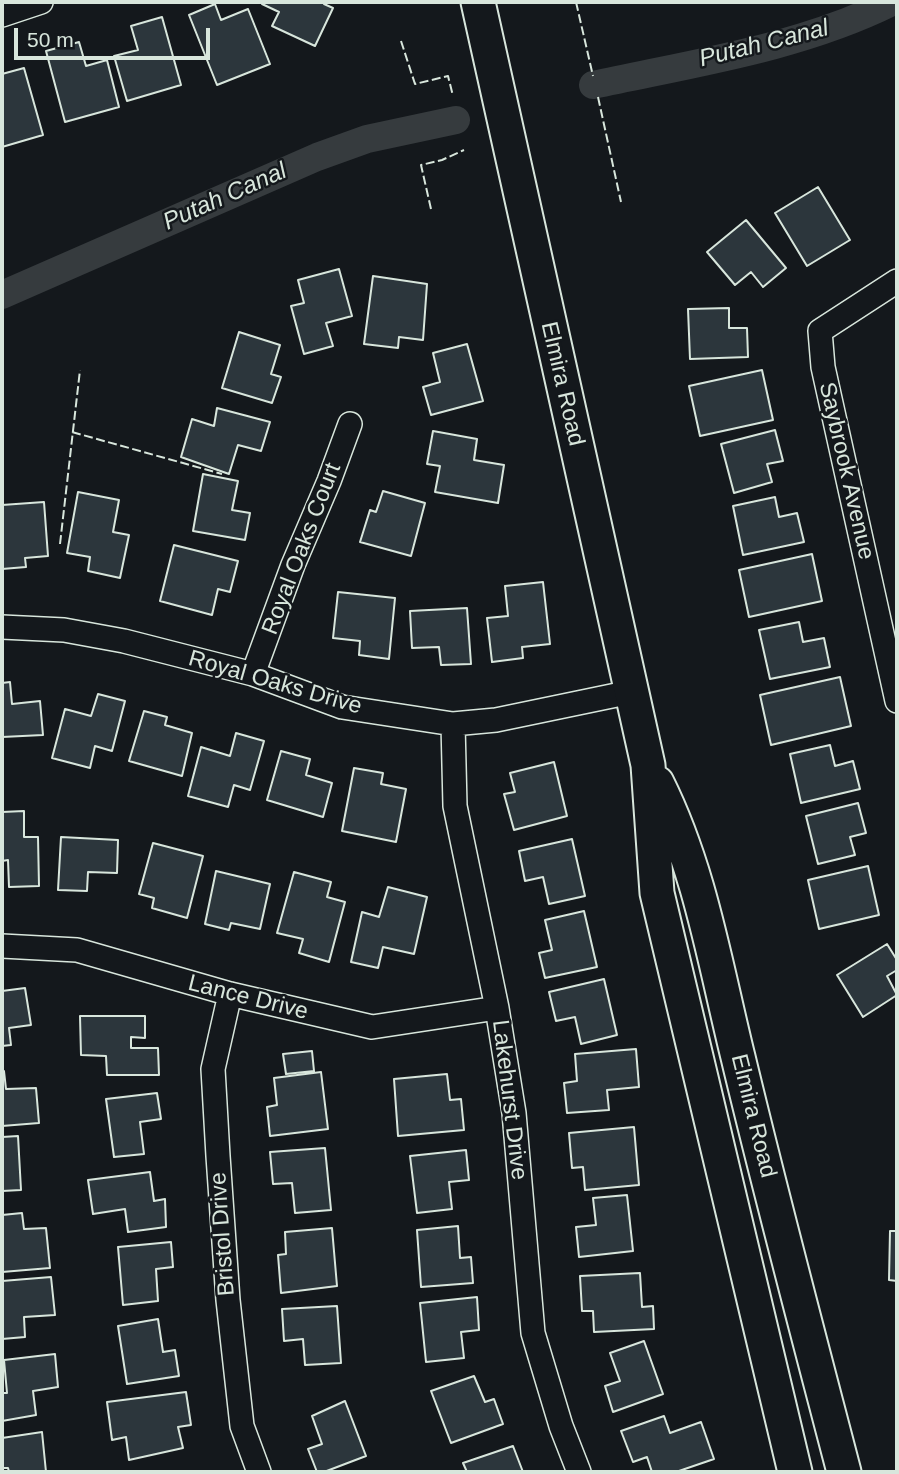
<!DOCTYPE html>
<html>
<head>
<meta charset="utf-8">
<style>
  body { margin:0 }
  #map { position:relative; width:899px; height:1474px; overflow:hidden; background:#14181c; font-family:Helvetica,sans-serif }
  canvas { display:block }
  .frame { position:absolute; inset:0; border:4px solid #d8e6dc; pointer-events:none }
  .scale { position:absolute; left:14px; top:28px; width:196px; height:32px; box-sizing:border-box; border:4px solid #d8e6dc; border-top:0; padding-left:9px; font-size:21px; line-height:24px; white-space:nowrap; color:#d8e6dc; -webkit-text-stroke:5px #14181c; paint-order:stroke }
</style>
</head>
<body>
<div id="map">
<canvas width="899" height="1474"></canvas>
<div class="frame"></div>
<div class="scale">50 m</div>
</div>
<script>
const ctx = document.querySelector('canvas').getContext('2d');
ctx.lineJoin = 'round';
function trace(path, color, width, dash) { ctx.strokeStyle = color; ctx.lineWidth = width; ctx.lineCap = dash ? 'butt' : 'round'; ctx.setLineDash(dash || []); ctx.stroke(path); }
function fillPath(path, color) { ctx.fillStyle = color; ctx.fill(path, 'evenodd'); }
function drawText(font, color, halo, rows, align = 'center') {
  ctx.font = font + ' Helvetica,sans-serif'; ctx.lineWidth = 5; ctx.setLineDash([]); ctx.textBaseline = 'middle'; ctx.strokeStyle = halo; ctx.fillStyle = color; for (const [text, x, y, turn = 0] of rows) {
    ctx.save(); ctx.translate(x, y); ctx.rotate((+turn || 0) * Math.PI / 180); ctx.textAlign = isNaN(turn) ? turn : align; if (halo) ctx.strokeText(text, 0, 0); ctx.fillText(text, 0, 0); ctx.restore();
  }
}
trace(new Path2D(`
  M593,85C694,63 799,48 892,2
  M2,295L317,157L367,139L456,120`), '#363b3e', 28);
const building = new Path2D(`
  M263,2H324V4L333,8L315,46L272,26L279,12L262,4Z
  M215,4L221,20L248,9L270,64L217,85L189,15Z
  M162,17L181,85L127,101L114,56L138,50L131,26Z
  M79,42L86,66L107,60L119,107L65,122L46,51Z
  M24,68L43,135L2,147V74Z
  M818,187L850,240L807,266L775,213Z
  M746,220L786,268L763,287L751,272L735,285L707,252Z
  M339,269L352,316L326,323L333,346L304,354L291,306L304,303L298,280Z
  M373,276L427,284L423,340L399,337L398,348L364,344Z
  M729,308V328H747L748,357L690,359L688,309Z
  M239,332L280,345L271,374L281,377L272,403L222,388Z
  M467,344L483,401L431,415L423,387L440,382L433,353Z
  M762,370L773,420L700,436L689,386Z
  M217,408L270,422L261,451L238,445L229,474L181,457L192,419L214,426Z
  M775,430L783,461L767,464L772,482L734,493L721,444Z
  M433,431L477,439L474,460L504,465L498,503L435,492L440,466L427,464Z
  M203,474L238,481L232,510L250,513L245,540L193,531Z
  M383,491L425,503L411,556L360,542L370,510L376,512Z
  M78,492L119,500L113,532L129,535L120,578L88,571L90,557L67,553Z
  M775,497L779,517L797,513L804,542L743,555L733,506Z
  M44,502L48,556L25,558L26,567L2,569V505Z
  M174,545L238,561L230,592L218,589L212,615L160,601Z
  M812,554L822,601L749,617L739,570Z
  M543,582L550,644L522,647L523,658L492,662L487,618L508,616L505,586Z
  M338,592L395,598L389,659L359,655L360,641L333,638Z
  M467,608L471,664L441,665L439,647L412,648L410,611Z
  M799,622L803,642L824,638L830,667L770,679L759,630Z
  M840,677L851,726L771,745L760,695Z
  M10,682L12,704L40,701L43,735L2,737V683Z
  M98,694L125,701L112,751L95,746L90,768L52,758L65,709L91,716Z
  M144,711L167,717L165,725L192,733L182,776L129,761Z
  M236,733L264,741L250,790L234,785L228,807L188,796L201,747L230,756Z
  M830,745L835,766L853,761L860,789L801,803L790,754Z
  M281,751L310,759L306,775L332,783L323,817L267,800Z
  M554,762L567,816L514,830L504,794L515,792L510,773Z
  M354,768L383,773L381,784L406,789L396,842L342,831Z
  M858,803L866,833L850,837L855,855L818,864L806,816Z
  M24,811V837H38L39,886L9,887L8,860L2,861V812Z
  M61,837L118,840L117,873L88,872L87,891L58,890Z
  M572,839L585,896L549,904L543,877L525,881L519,851Z
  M153,843L203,856L187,918L152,908L154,898L139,894Z
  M868,866L879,915L819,929L808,880Z
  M216,871L270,884L260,929L231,923L229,930L205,924Z
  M294,872L331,882L327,897L345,902L329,962L299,953L303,939L277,933Z
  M388,887L427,897L414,954L383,947L378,968L351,962L362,912L379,917Z
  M584,911L597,967L545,978L539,953L552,950L545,920Z
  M887,944L897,960V970L887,976L897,995L863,1017L837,975Z
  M604,979L617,1035L581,1044L575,1017L556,1021L549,992Z
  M25,988L31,1025L9,1028L11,1045L2,1046V991Z
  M80,1016H145V1038L131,1037V1048H158L159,1075H107L106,1056L81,1055Z
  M636,1049L639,1087L607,1090L609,1110L567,1113L564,1083L577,1081L575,1054Z
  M312,1051L314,1071L286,1074L283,1054Z
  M2,1071H4L6,1089L36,1088L39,1123L2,1126Z
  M321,1072L328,1129L270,1136L267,1107L277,1105L274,1078Z
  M447,1074L450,1100L461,1099L464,1130L398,1136L394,1079Z
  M157,1093L161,1119L140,1122L144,1154L114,1157L106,1099Z
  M634,1127L639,1185L585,1190L583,1167L572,1168L569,1133Z
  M18,1136L21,1190L2,1191V1137Z
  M325,1148L331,1210L295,1213L292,1183L273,1184L270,1152Z
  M466,1150L469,1180L449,1182L452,1209L417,1213L410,1156Z
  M150,1172L154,1201L165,1199L166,1227L128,1232L125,1209L93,1214L88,1180Z
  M627,1195L633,1251L579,1257L576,1227L596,1225L593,1198Z
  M22,1213L24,1229L46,1228L50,1268L2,1272V1215Z
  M458,1226L460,1258L471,1257L473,1283L421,1287L417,1230Z
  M332,1228L337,1286L281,1293L278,1255L286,1254L285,1232Z
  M890,1231H897V1281L889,1280Z
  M171,1242L173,1267L156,1269L158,1301L123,1305L118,1247Z
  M640,1273L642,1307L653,1306L654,1329L594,1332L593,1311H582L580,1276Z
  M51,1277L55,1315L24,1317L25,1337L2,1339V1281Z
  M477,1297L479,1330L461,1332L464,1358L426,1362L420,1303Z
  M337,1306L341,1363L305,1365L303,1339L284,1341L282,1309Z
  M158,1319L163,1352L175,1350L179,1376L127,1384L118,1326Z
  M644,1341L663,1394L613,1412L605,1386L620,1381L610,1353Z
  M55,1354L58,1387L33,1391L36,1415L2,1421V1393H7L4,1360Z
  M474,1376L485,1402L494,1399L503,1424L451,1443L431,1391Z
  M186,1392L191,1425L178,1427L183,1448L129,1460L126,1437L112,1440L107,1402Z
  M345,1401L366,1456L324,1472H317L308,1449L322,1444L312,1416Z
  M664,1416L670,1433L701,1422L714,1459L676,1472H652L647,1457L633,1462L621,1431Z
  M42,1432L46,1472H9L8,1468H2V1438Z
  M513,1446L523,1472H467L463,1463Z`);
fillPath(building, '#2c363c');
trace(building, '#d8e6dc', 2);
const minor = new Path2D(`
  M2,15L41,2
  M897,281L820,331L823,367L897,701
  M2,627L64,630L124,641L253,674L342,707L453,724L496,720L631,692
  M253,674L293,565L329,481L350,424
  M453,724L455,806L497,1008L514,1113L533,1333L561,1426L579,1472
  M2,946L77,950L230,994L372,1027L497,1008
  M230,994L213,1069L218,1156L228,1300L242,1426L259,1472`);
const secondary = new Path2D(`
  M478,2L648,765L657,893L795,1472
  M657,783C700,869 715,964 738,1057C771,1195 808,1334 844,1472`);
trace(minor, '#d8e6dc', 26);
trace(secondary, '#d8e6dc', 37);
trace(minor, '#14181c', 23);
trace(secondary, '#14181c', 33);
trace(new Path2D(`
  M576,2L593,76
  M401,41L415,84L448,76L453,96
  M598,97L621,202
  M431,209L421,165L442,160L464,150
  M72,432L222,474
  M60,544L80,370`), '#d8e6dc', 2, [9, 3.5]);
drawText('23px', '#d8e6dc', '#14181c', [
  ["Elmira Road",562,384,77],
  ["Saybrook Avenue",846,471,77],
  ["Royal Oaks Court",302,549,-69],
  ["Royal Oaks Drive",275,683,16],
  ["Lance Drive",248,998,14],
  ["Lakehurst Drive",509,1100,83],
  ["Elmira Road",753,1116,76],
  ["Bristol Drive",223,1234,-94]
]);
drawText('italic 24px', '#d8e6dc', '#14181c', [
  ["Putah Canal",764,44,-14],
  ["Putah Canal",225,197,-24]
]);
</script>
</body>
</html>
